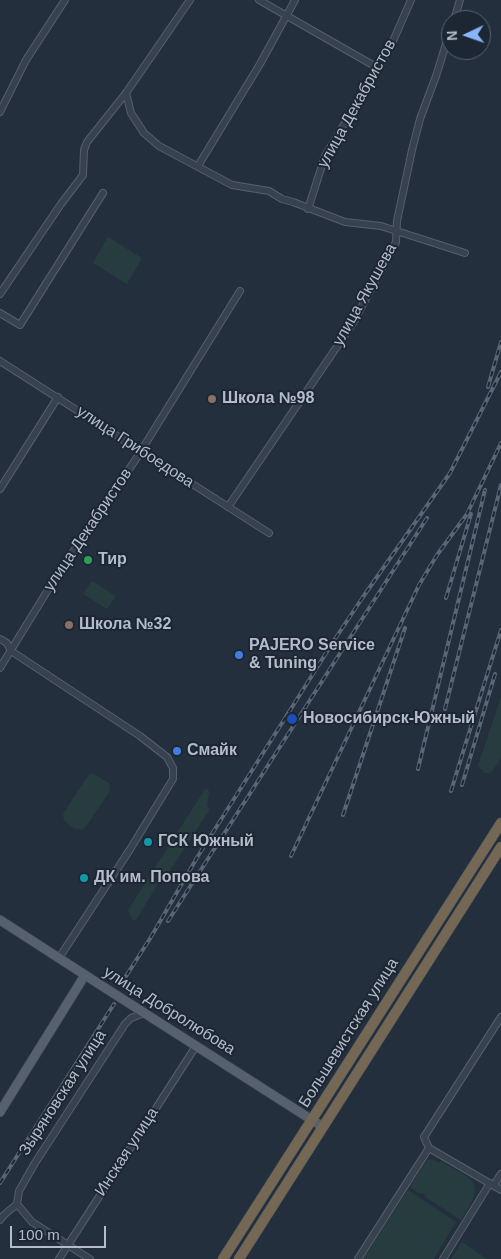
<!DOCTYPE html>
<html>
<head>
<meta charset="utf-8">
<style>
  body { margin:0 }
  #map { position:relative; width:501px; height:1259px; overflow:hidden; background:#242f3e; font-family:Helvetica,sans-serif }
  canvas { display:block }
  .north { position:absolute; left:441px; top:10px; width:50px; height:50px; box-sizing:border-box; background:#1d2633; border:1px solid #59626f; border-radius:50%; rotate:267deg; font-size:14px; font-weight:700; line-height:20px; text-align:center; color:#b4bcc9 }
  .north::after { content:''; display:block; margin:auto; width:18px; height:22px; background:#8ab4f8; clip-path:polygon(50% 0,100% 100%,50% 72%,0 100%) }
  .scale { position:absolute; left:10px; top:1226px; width:96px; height:22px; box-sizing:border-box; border:2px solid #b4bcc9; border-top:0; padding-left:6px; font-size:15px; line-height:18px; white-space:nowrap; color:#b4bcc9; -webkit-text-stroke:4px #1d2633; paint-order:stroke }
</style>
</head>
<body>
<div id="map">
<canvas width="501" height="1259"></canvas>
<div class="north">N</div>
<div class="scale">100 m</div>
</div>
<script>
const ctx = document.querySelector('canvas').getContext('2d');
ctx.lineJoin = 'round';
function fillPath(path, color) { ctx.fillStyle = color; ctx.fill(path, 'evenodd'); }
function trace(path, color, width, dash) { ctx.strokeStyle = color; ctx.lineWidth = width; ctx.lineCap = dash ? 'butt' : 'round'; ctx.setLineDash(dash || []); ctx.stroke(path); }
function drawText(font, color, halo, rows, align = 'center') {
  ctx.font = font + ' Helvetica,sans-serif'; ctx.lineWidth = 4; ctx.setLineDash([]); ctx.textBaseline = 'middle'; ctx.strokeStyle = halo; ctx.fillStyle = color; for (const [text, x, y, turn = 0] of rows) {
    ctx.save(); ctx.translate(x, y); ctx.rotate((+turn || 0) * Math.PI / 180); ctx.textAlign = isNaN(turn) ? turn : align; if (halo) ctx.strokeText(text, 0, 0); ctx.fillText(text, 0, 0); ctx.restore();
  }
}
fillPath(new Path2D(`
  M108,237L142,258L127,284L93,263Z
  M92,581L116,596L107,609L83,594Z
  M501,697V758L491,773H484L478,766Z
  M89,774H94L109,783L110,791L85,828C77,833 70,825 64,821L63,814Z
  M205,789H208L209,792L207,805L210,809L169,872L164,874L136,920H132L128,910Z
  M432,1159L439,1163L440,1161C475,1181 487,1181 461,1220L425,1197V1195L422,1193L420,1194L410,1187L427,1160Z
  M408,1190L456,1222L434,1259H363Z
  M462,1242L487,1259H451Z`), '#263c3f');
const minor = new Path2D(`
  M259,0L378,68
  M454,20L460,0
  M126,93L131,113L144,133L159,146L232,185L269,191L282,199L293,202L345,222L381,226L465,253
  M0,112L26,60L65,0
  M198,166L260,64L295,0
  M308,209L325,156L378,68L393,41L411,0
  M0,294L61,204L83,175L84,150L87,142L126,93L190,0
  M0,313L20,325L103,193
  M0,361L269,533
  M0,489L58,397
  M228,507L353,323L396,242L397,221L412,150L420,119L436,76L451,28
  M0,639L7,643L11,651L140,736L167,757L173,768V779L129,851L59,958
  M0,668L54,580L136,459L240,291
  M501,1017L424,1137L429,1148L501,1190
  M494,1185L501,1174
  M17,1204L32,1222L90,1259
  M0,1220L4,1215L17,1204L19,1191L35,1163L125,1024L131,1018L144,1013
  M59,1259L196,1046
  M358,1259L429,1148
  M443,1259L490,1183`);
const major = new Path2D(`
  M0,920L99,984
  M135,1007L323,1127
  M0,1112L85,975`);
const highway = new Path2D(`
  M223,1259L501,823
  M239,1259L501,847`);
trace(minor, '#565f6c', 8);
trace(major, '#414a57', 10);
trace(highway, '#434c59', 11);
trace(minor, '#38414e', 6);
trace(major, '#56606e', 9);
trace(highway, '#746855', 10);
const rail = new Path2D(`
  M488,387L501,342
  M446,598L471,514
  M445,709L501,485
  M418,769L485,490
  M462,785L495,674
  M451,791L501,630
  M343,815L405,628
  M291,856L419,585L437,555L467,514L501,443
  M168,921L427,518
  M121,984L151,937L198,856L335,639L365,594L450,473L501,372
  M0,1183L114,1004`);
trace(rail, '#5a6575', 4);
trace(rail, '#1d2633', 2, [5.5]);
const majorBridge = new Path2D(`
  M99,984L135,1007`);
trace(majorBridge, '#414a57', 10, []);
trace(majorBridge, '#56606e', 9);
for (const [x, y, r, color] of [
  [212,399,5,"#8d6e63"],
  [88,560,5,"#2e9e5b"],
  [69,625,5,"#8d6e63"],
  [239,655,5,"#3f7fe0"],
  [292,719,6,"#1a4fb4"],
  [177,751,5,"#3f7fe0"],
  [148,842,5,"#0f9aa8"],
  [84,878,5,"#0f9aa8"]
]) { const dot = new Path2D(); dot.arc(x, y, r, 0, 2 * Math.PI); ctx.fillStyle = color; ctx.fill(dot); trace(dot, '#1d2633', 2); }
drawText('16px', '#b4bcc9', '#1d2633', [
  ["улица Декабристов",357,104,-61],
  ["улица Якушева",365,295,-61],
  ["улица Грибоедова",135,447,33],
  ["улица Декабристов",88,530,-56],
  ["улица Добролюбова",169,1011,32],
  ["Большевистская улица",349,1033,-58],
  ["Зыряновская улица",63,1093,-57],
  ["Инская улица",127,1152,-57]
]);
drawText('bold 16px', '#b4bcc9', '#1d2633', [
  ["Школа №98",222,399],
  ["Тир",98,560],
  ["Школа №32",79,625],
  ["PAJERO Service",249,646],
  ["& Tuning",249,664],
  ["Новосибирск-Южный",303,719],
  ["Смайк",187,751],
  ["ГСК Южный",158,842],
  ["ДК им. Попова",94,878]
], 'left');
</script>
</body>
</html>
